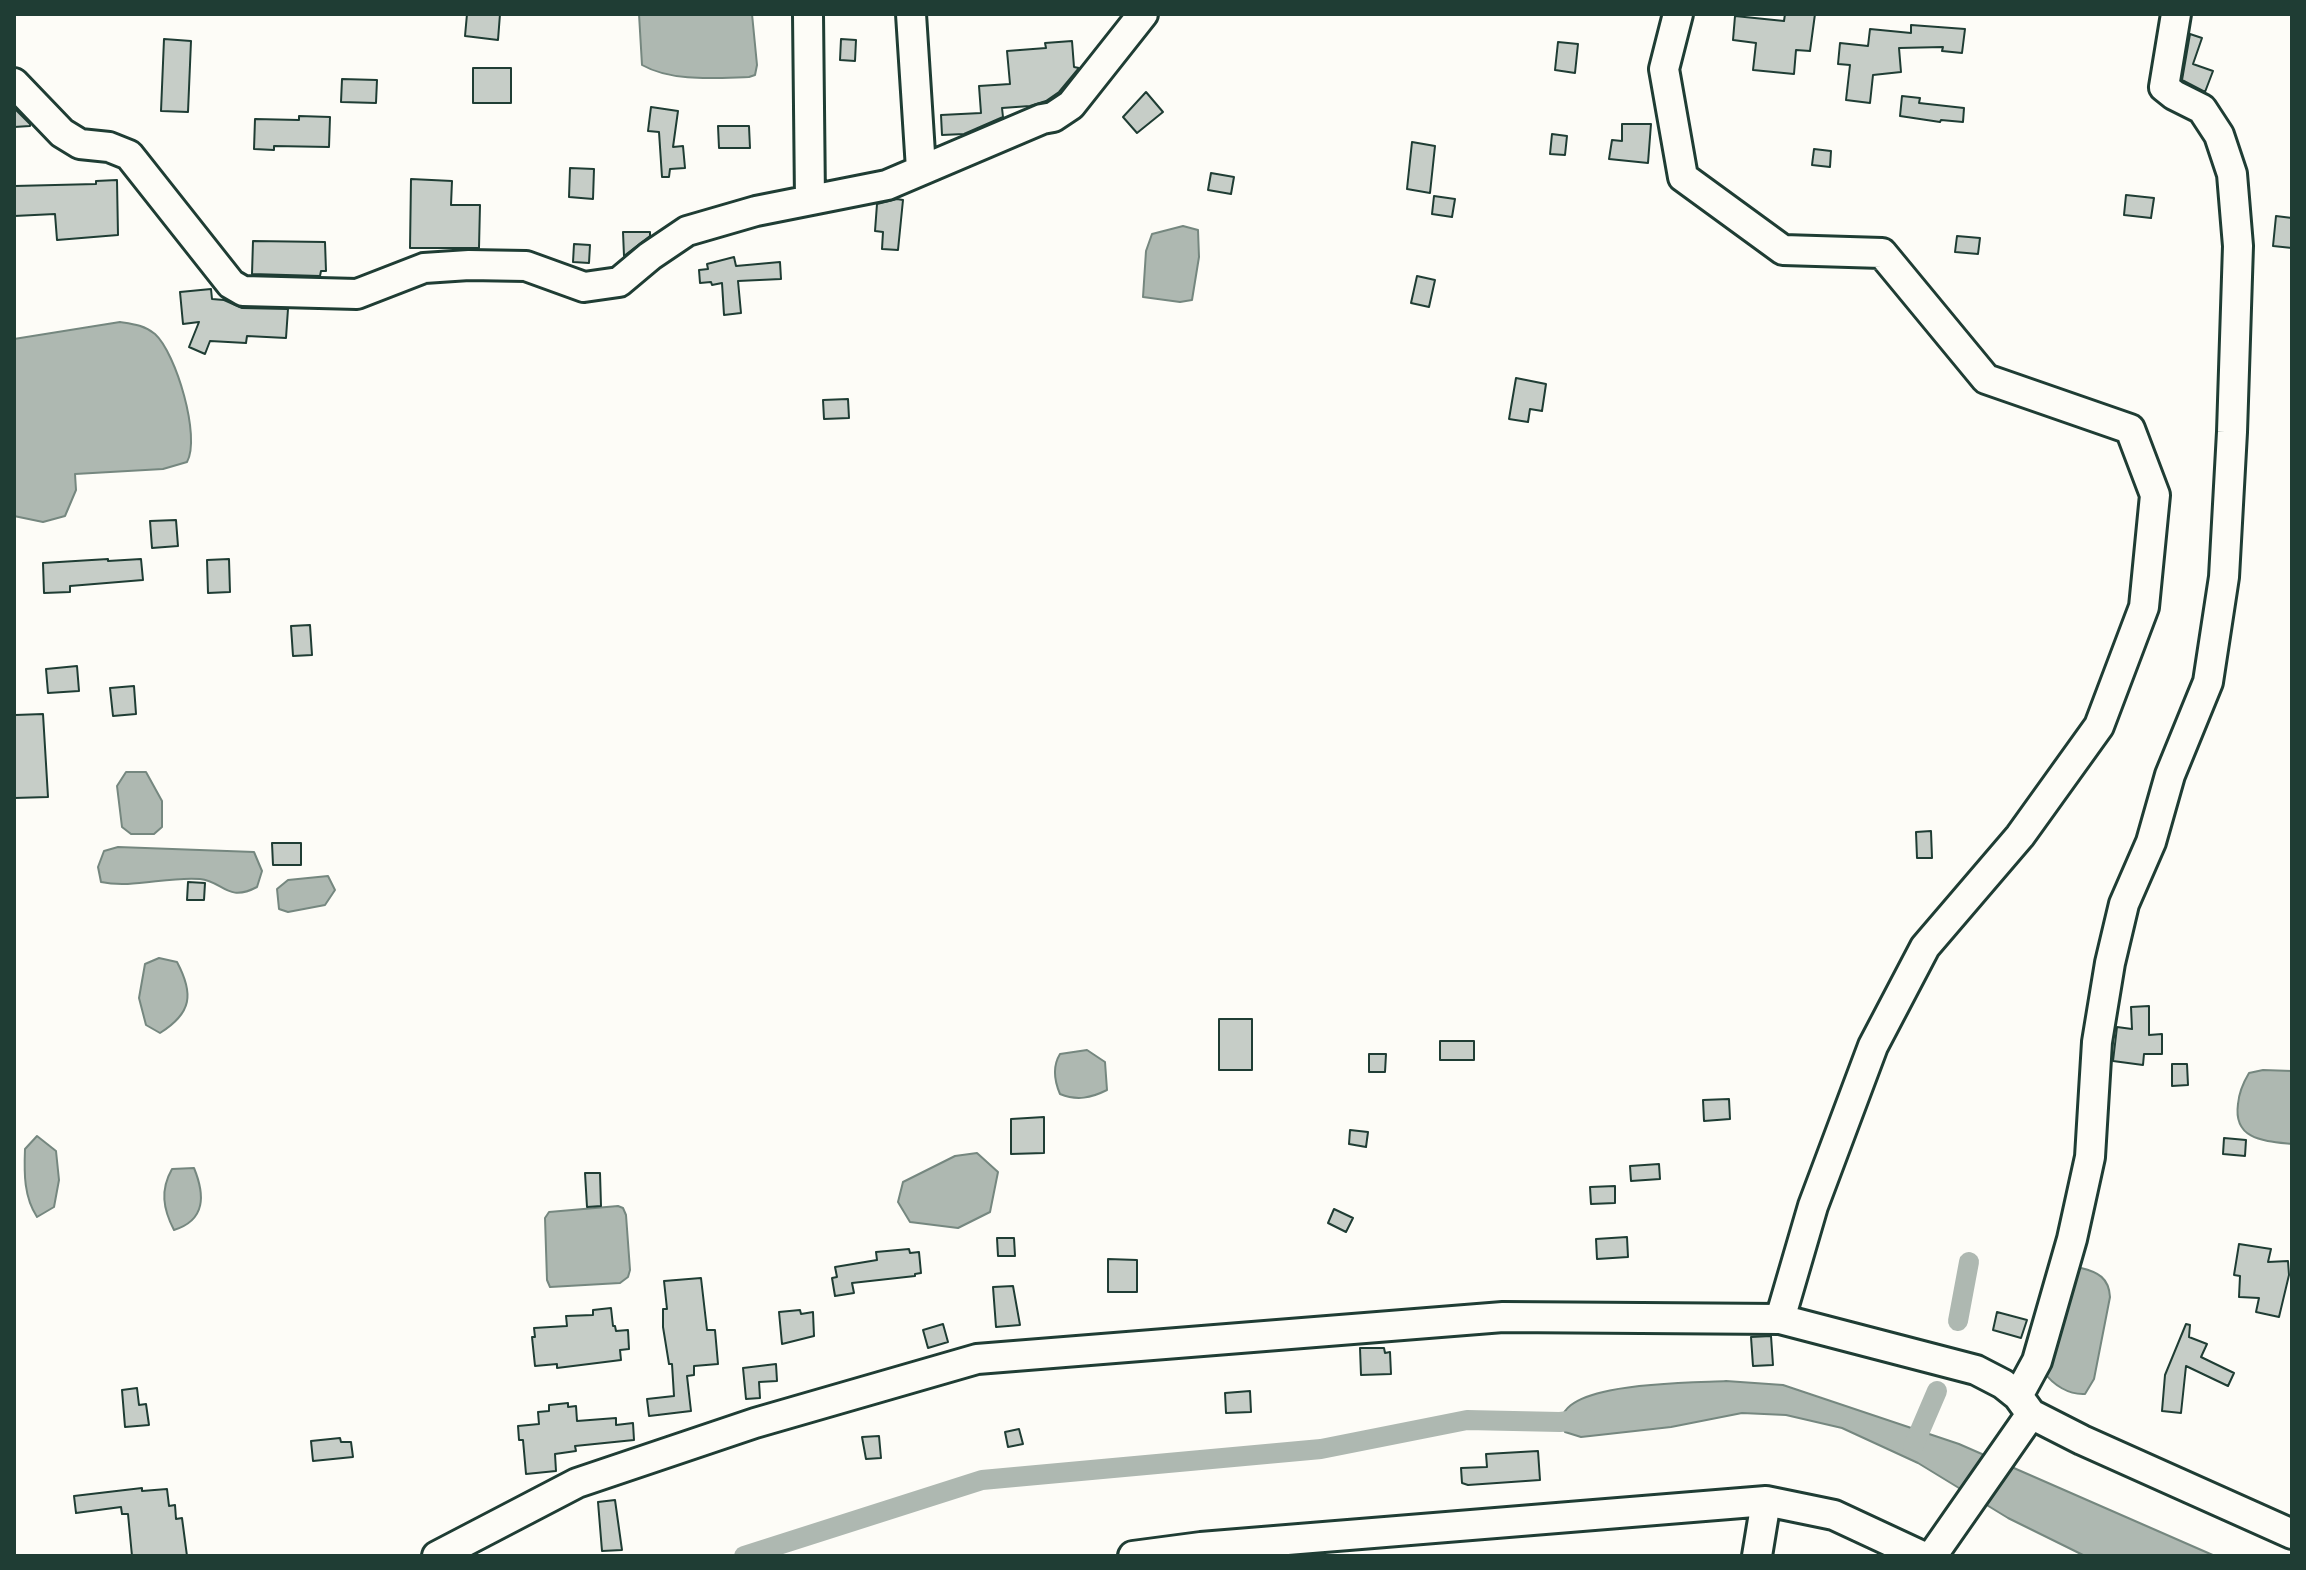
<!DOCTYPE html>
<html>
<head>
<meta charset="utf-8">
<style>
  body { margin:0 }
  #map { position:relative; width:2306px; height:1570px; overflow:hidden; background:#fdfcf7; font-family:"Playpen Sans",sans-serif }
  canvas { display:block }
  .frame { position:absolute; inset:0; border:16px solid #1f3d34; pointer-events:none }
</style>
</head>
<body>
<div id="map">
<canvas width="2306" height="1570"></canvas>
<div class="frame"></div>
</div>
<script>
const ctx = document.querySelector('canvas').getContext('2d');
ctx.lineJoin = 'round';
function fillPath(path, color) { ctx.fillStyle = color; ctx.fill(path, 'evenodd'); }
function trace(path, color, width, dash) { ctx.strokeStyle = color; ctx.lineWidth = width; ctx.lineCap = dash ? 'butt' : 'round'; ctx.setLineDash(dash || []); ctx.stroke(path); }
const water = new Path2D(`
  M639,14H752L757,65L755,75L749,77C715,78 672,82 642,65Z
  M1183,226L1198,230L1199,257L1192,300L1180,302L1143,297L1146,251L1152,234Z
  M120,322C133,324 144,325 155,334C176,353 201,437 187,462L163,469L75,474L76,490L65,516L43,522L14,516V339Z
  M126,772H146L162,801V827L154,834H131L122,827L117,786Z
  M118,847L254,852L262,871L257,887C227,903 223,881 200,879C168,876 132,889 101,882L98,867L104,851Z
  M328,876L335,890L325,905L288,912L279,909L277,889L288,880Z
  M159,958L177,962C194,994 192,1013 160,1033L146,1025L139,998L145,964Z
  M1087,1050L1105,1062L1107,1090C1091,1098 1077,1101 1060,1094C1054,1080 1052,1067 1060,1054Z
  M2263,1070L2292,1071V1144C2264,1141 2233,1140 2238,1104C2239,1092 2243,1083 2249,1073Z
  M37,1136L56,1151L59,1180L54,1207L37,1217C24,1197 24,1174 25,1149Z
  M977,1153L998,1172L990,1212L958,1228L910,1222L898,1202L903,1182L955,1156Z
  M194,1168C205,1195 206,1220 174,1230C163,1209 160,1190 172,1169Z
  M618,1206L623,1208L626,1215L630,1270L628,1277L620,1283L550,1287L547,1280L545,1218L549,1212Z
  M2081,1268C2098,1272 2109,1278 2110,1297L2094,1379L2085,1394C2069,1395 2053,1385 2044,1372L2071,1269Z
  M1726,1381L1783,1385L1959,1444L2215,1556H2085L2008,1518L1918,1463L1842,1428L1786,1415L1742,1413L1671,1427L1581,1437L1565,1432C1538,1380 1698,1383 1726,1381Z`);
fillPath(water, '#aeb8b1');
trace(water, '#75877f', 2);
trace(new Path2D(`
  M1958,1321L1969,1262
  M1913,1447L1937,1391
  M744,1556L982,1480L1321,1449L1467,1420L1560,1422L1585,1419`), '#aeb8b1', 20);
const building = new Path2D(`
  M467,14H500L498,40L465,36Z
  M1785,14H1815L1810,51L1796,50L1794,74L1753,70L1756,43L1733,40L1735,16L1784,21Z
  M1911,25L1965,29L1962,53L1942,51L1943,47L1899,48L1901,72L1873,75L1870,103L1846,100L1850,65L1838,64L1840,43L1868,46L1870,29L1911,33Z
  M2190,34L2202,38L2193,64L2213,71L2205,92L2182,80Z
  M164,39L191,41L188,112L161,111Z
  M841,39L856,40L855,61L840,60Z
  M1072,41L1074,67L1079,68L1059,92L1046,101L1030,106L1002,108L1003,117L964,134L942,135L941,115L981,113L979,86L1010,84L1007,51L1046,48L1045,43Z
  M1558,42L1578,44L1575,73L1555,70Z
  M473,68H511V103H473Z
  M342,79L377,80L376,103L341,102Z
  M1146,92L1163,112L1137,133L1123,117Z
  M1902,96L1920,98L1919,103L1964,108L1963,122L1941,120L1940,122L1900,116Z
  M651,107L678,111L673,147L683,146L685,168L670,169L669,177H662L659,132L648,131Z
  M14,108L30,124V126L14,127Z
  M299,116L330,117L329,147L274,146V150L254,149L255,119L299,120Z
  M1622,124H1651L1648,163L1609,159L1612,140L1622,141Z
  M718,126H749L750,148H719Z
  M1552,134L1567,136L1565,155L1550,154Z
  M1412,142L1435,146L1430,193L1407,189Z
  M1814,149L1831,151L1830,167L1812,165Z
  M570,168L594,169L593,199L569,197Z
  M1211,173L1234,177L1231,194L1208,190Z
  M411,179L452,181L451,205H480L479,248H410Z
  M117,180L118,235L57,240L55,214L14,216V186L96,184V181Z
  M2126,195L2154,198L2151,218L2124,215Z
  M1434,196L1455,199L1452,217L1432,214Z
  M897,199L903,200L898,250L882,249L883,232L875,231L877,204Z
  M2276,216L2292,218V248L2273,246Z
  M623,232H650V236L624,256Z
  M1957,236L1980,238L1978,254L1955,252Z
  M253,241L325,242L326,271H321L320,276L252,274Z
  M574,244L590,245L589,263L573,262Z
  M734,257L736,266L780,262L781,279L738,281L741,313L724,315L722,283L712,285L711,282L700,283L699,270L708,269L707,264Z
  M1417,276L1435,280L1429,307L1411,303Z
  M211,289L212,299L224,300L242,308L288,309L286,338L247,336L246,343L210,341L205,354L189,347L199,322L183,324L180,292Z
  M1516,378L1546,384L1542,411L1530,409L1528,422L1509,419Z
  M848,399L849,418L824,419L823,400Z
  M176,520L178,546L152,548L150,521Z
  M108,559V561L141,559L143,580L70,586V592L44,593L43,563Z
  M229,559L230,592L208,593L207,560Z
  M310,625L312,655L293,656L291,626Z
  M77,666L79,691L48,693L46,669Z
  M134,686L136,714L113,716L110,688Z
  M43,714L48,797L14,798L15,715Z
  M1931,831L1932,858H1917L1916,832Z
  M272,843H301V865H273Z
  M188,882L205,883L204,900H187Z
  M2149,1006V1035L2162,1034V1054H2144L2143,1065L2113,1061L2117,1027L2132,1029L2131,1007Z
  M1219,1019H1252V1070H1219Z
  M1440,1041H1474V1060H1440Z
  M1369,1054H1386L1385,1072H1369Z
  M2172,1064H2187L2188,1085L2172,1086Z
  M1729,1099L1730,1119L1704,1121L1703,1100Z
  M1044,1117V1153L1011,1154V1119Z
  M1350,1130L1368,1132L1366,1147L1349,1144Z
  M2224,1138L2246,1140L2245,1156L2223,1154Z
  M1659,1164L1660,1179L1631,1181L1630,1166Z
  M585,1173H600L601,1206L587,1207Z
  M1615,1186V1203L1591,1204L1590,1187Z
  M1334,1209L1353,1218L1346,1232L1328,1223Z
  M1627,1237L1628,1257L1597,1259L1596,1239Z
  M997,1238H1014L1015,1256H998Z
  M2239,1244L2271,1249L2268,1262L2288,1261L2289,1275L2279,1317L2256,1312L2259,1298L2239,1297L2240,1276L2234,1275Z
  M909,1249L910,1253L919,1252L921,1273L915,1274V1276L852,1283L854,1293L835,1296L832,1278L837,1277L835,1267L877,1260L876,1252Z
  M1108,1259L1137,1260V1292H1108Z
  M701,1278L707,1330H715L718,1364L694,1366V1375L687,1376L691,1411L649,1416L647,1399L674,1396L672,1364H669L663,1327V1309H667L664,1281Z
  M1013,1286L1020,1325L996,1327L993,1287Z
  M611,1308L613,1326H615L616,1331L628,1330L629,1349L620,1350L621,1360L557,1368V1364L535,1366L532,1337H535L534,1328L567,1326L566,1316L593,1315V1310Z
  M800,1310L801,1314L813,1312L814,1336L782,1344L779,1312Z
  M1997,1312L2027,1320L2021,1338L1993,1330Z
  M943,1324L948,1342L928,1348L923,1330Z
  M2186,1324L2190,1325L2189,1337L2207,1344L2201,1357L2234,1373L2228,1386L2186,1366L2181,1413L2162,1411L2165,1375Z
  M1771,1336L1773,1365L1753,1366L1751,1337Z
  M1360,1348H1384L1385,1353L1390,1352L1391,1374L1361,1375Z
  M776,1364L777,1381L759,1382L760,1398L746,1399L743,1368Z
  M137,1388L139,1405L146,1404L149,1425L125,1427L122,1390Z
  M1250,1391L1251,1412L1226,1413L1225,1393Z
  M568,1403V1407L576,1406L577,1421L616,1418V1425L633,1423L634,1440L575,1446L576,1451L555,1454L556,1471L526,1474L523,1440H519L518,1426L539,1424L538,1412L549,1411V1405Z
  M1019,1429L1023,1444L1008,1447L1005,1432Z
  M879,1436L881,1458L866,1459L862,1437Z
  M340,1438L341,1442H351L353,1457L313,1461L311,1441Z
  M1538,1451L1540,1480L1468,1485L1462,1483L1461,1468L1487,1467L1486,1454Z
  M142,1488V1491L167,1489L169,1506L175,1505L176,1519L182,1518L187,1556H132L128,1514H122L121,1507L76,1513L74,1496Z
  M615,1500L622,1550L602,1551L598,1502Z`);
fillPath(building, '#c6cdc7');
trace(building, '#1f3d34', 2);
const minor = new Path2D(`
  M808,14L810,200
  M911,14L921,169
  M1678,14L1664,69L1683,177L1783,250L1882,253L1986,379L2130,429L2155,495L2144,607L2099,726L2020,836L1925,947L1873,1046L1813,1206L1780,1319
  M14,83L62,133L80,144L109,147L129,155L231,284L243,291L357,294L424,268L469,265L526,266L584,287L619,282L650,256L687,231L756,211L887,185L1042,119L1053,117L1071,105L1143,14
  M2018,1396L2037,1361L2072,1239L2090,1157L2097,1042L2110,963L2124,904L2151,842L2170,775L2208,682L2224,577L2232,432L2238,246L2232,174L2219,135L2202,109L2174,95L2164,87L2176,14
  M437,1556L577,1483L755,1423L977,1359L1503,1317L1780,1319L1976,1370L2003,1384L2018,1396L2031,1414L2082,1440L2292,1534
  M1133,1556L1201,1547L1766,1501L1834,1515L1922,1556
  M1757,1556L1766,1501
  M1932,1556L2031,1414`);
trace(minor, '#1f3d34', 34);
trace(minor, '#fdfcf7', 28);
</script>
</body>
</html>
